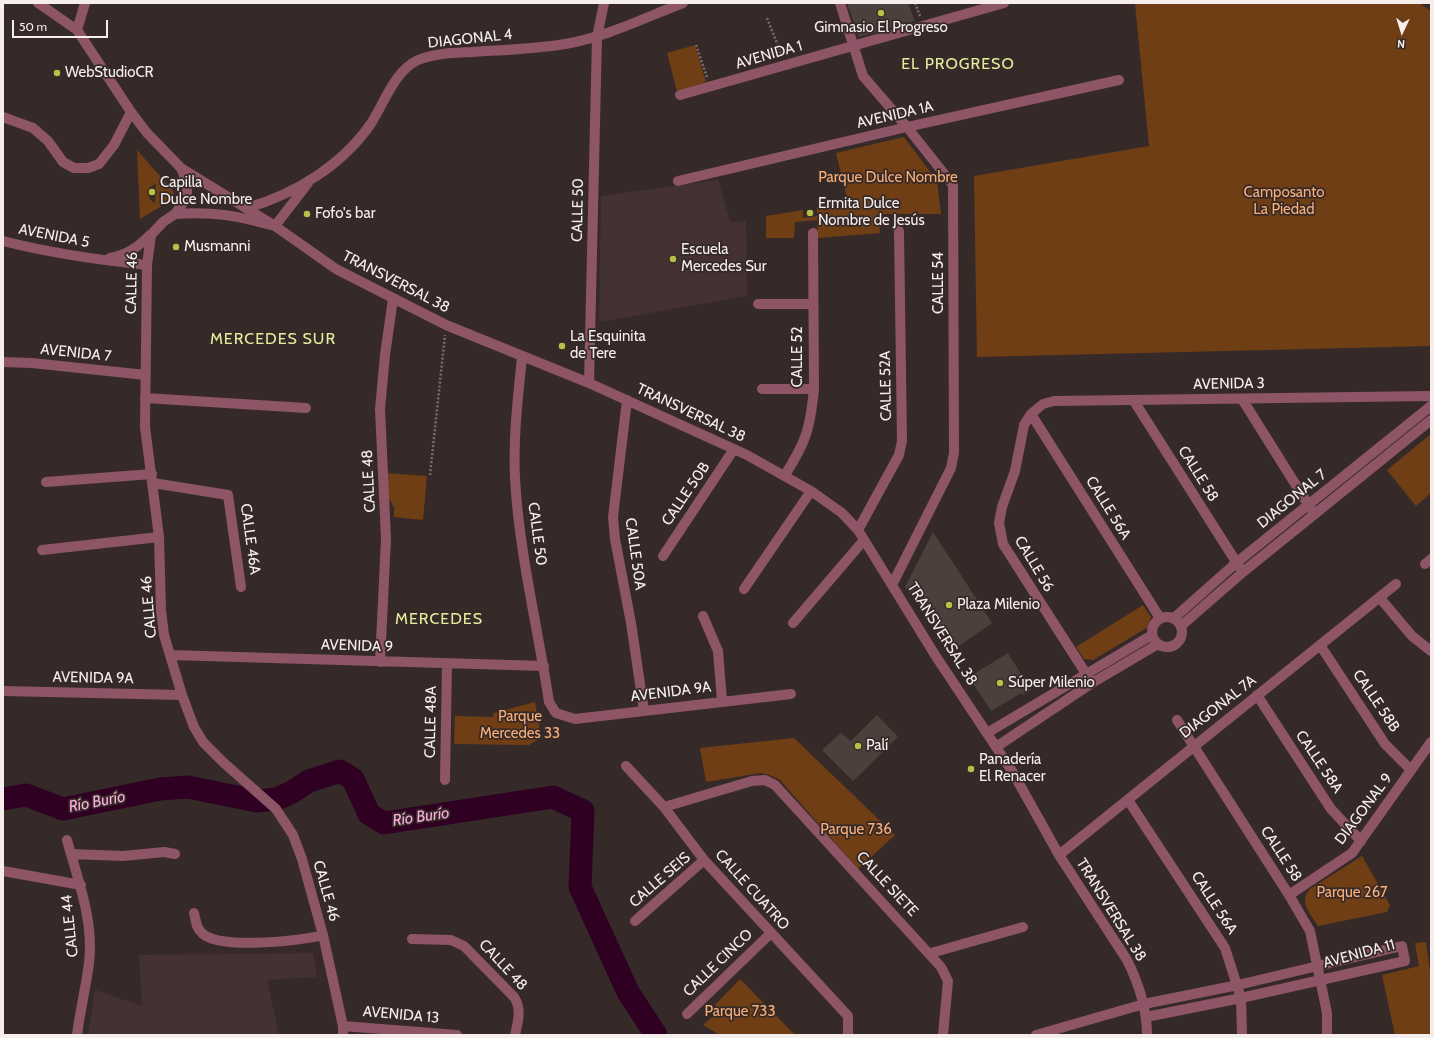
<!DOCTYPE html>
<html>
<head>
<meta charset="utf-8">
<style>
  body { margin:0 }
  #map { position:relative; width:1434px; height:1038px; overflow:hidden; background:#362a29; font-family:Cabin,sans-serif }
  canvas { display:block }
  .frame { position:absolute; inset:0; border:4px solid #f6eded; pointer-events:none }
  .north { position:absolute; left:1382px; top:12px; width:40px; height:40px; -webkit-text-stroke:3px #362a29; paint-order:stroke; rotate:184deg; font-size:11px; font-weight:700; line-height:16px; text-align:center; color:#f6eded }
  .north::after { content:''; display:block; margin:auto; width:14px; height:18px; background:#f6eded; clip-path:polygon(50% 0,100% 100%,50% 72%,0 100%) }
  .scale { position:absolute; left:12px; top:20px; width:96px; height:18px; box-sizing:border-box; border:2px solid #f6eded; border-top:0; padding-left:5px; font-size:12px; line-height:14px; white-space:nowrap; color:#f6eded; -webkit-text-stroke:3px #362a29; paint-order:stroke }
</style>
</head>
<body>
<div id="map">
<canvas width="1434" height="1038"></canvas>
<div class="frame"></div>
<div class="north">N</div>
<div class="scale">50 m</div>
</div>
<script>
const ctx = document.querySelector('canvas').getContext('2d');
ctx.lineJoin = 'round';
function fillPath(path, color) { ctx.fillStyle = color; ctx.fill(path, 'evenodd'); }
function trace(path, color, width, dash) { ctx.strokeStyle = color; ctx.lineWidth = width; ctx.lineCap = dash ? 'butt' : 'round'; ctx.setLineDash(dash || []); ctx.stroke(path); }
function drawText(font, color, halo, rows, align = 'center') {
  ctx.font = font + ' Cabin,sans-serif'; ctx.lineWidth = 3.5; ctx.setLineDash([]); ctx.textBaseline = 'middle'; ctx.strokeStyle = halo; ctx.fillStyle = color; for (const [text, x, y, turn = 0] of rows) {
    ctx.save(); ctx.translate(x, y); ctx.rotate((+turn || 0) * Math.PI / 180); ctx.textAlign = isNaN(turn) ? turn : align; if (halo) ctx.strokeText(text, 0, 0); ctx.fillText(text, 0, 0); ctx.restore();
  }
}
fillPath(new Path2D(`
  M718,180L730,222L746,221L747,296L599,322L601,196Z
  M313,953L317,977L267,980L279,1035H88L95,990L142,1006L139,955Z`), '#443131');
fillPath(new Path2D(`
  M1135,3H1419L1431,11V346L977,357L974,176L1149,146Z
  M695,45L706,82L677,91L667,53Z
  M904,137L937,181L941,214H879L880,233L818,238L817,220L795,222L794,238H766V216L803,210V218L817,216V207L848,202L836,153Z
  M137,150L174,192L173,199L140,219ZM156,184L155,203C148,200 147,193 150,187Z
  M1431,434V493L1416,506L1387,470Z
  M383,473L427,476L423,520L394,517V508L384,488Z
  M1143,605L1151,617L1148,627L1093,660L1084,659L1076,647Z
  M535,702L541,737L529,745L454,744L455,716L493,717L494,713Z
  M794,738L895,835L858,869L780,780L770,775L761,773L706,782L700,748Z
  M1362,856L1390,905L1387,912L1318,926C1310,913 1298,902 1310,889Z
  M1426,942L1431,979V1035H1395L1382,975L1419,966L1415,943Z
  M740,979L795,1035H720L703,1025L717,1013L715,1005Z`), '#703e14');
trace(new Path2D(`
  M3,799L26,795L63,809L160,789L188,787L257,801L277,799L292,792L309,781L340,771L353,779L369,814L384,823L553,797L583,811L580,887L628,992L656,1035`), '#2f0022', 23);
fillPath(new Path2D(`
  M847,3H908L915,21L859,37Z
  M933,532L992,623L953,650L905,587Z
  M1008,653L1031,690L1022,695L1021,693L991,711L969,677Z
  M877,715L898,737L853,781L822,750L841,733L851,741Z`), '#4c403c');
trace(new Path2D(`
  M915,3L920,16
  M767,18L782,56
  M696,45L707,77
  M430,475L445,335`), '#786d6d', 2.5, [2, 2]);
trace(new Path2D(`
  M38,3L77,30L131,112L147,133L181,168L275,226L336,269L446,325L589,383L747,455L811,491L842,513L858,530L935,655L1012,771L1059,855L1127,960C1139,984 1147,1008 1147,1035
  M840,3L863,76L907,127L953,185L954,453L951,468L892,585
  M77,30L85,3
  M680,95L1004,3
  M3,117L33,128L48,141L63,162L74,168H88L99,164L114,145L131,112
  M181,168L187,183V193L183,203L175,214L163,222L151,235L147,265L145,427L159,537L161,610L164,635L182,695L194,727L203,742L224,763L276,809L293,835L302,859L323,935L343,1026V1035
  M678,181L907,127L1119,80
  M247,208C295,194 341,166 370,125C384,104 394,71 418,60C435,53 454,53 472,52C503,50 535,49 565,44C606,37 644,18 683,3
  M175,214C215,211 237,216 275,226L308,183
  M3,241C50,253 98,260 147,265
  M110,258C127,255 138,247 150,235
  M758,304H813
  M522,357C518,397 513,438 515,478C519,553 538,628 549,702L556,713L575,719L791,694
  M3,362L32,363L146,375
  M589,383L597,37L604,3
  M762,389H814
  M145,398L306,408
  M1242,399L1311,509
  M627,400L613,517L615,539L631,623L644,711
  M1134,401L1240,568
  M1031,414L1160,618
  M785,475C806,442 810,429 814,389L813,233
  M46,482L152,474
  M153,483L228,495L241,587
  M858,530L899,455L902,441L899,231
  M42,550L159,537
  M663,556L734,449
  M1425,564L1431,559
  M744,589L811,491
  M1380,598L1412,636L1431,651
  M703,616L718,651L722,701
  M1152 632a15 15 0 1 1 30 0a15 15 0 1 1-30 0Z
  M1174,618L1236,563L1431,406
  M793,623L864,540
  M1181,626L1243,572L1431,420
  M1320,645L1385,744L1411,770
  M170,655L544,666
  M380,662L386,539L380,409L385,355L393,299
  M1092,683L1003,544L999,523L1002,507L1015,471L1024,425L1031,414L1043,404L1054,401L1431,396
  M3,691L182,695
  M1257,695L1331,809L1361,841
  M1177,720L1289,895L1310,931L1327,1013V1035
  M987,733L1152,635
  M996,747L1092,683L1158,644
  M626,766L664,807L704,860L848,1016V1035
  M445,780L447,664
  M1128,800L1225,948L1241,998L1242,1035
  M664,807L752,781L765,780L775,785L941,967L948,981L943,1035
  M67,840C78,881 94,920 89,963C86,987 80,1011 77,1035
  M71,854L123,856L164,852L175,854
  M1059,855L1396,584
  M3,871L81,885
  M1289,895L1352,853L1431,742
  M194,913C196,921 196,928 202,933C218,950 301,941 323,935
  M635,921L704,860
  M412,939L451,940L464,946L514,997C522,1009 518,1021 515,1035
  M931,953L1023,927
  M687,1014L770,934
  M343,1026L457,1035
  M1036,1035L1144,1004L1238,985L1402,946L1405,961L1241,998L1146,1017`), '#8d5566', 10);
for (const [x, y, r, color] of [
  [881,13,4,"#bac045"],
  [57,73,4,"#bac045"],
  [152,192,4,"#bac045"],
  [810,213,4,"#bac045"],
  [307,214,4,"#bac045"],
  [176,247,4,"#bac045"],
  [673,259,4,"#bac045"],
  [562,346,4,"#bac045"],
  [949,605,4,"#bac045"],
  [1000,683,4,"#bac045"],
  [858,746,4,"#bac045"],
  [971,769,4,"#bac045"]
]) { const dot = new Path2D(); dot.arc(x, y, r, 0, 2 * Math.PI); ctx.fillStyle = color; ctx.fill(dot); trace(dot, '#362a29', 1.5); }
drawText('15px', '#f6eded', '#362a29', [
  ["Gimnasio El Progreso",881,28,"center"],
  ["WebStudioCR",65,73],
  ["Capilla",160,183],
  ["Dulce Nombre",160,200],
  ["Ermita Dulce",818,204],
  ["Nombre de Jesús",818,221],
  ["Fofo's bar",315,214],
  ["Musmanni",184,247],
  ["Escuela",681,250],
  ["Mercedes Sur",681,267],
  ["La Esquinita",570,337],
  ["de Tere",570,354],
  ["Plaza Milenio",957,605],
  ["Súper Milenio",1008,683],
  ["Palí",866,746],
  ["Panadería",979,760],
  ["El Renacer",979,777]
], 'left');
drawText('15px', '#f6eded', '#362a29', [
  ["DIAGONAL 4",470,39,-6],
  ["AVENIDA 1",769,55,-16],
  ["AVENIDA 1A",895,115,-13],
  ["CALLE 50",578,210,-89],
  ["AVENIDA 5",54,236,11],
  ["TRANSVERSAL 38",396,282,27],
  ["CALLE 46",132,283,-89],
  ["CALLE 54",939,283,-90],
  ["AVENIDA 7",76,353,6],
  ["CALLE 52",798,357,-90],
  ["AVENIDA 3",1229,384,-1],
  ["CALLE 52A",886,386,-91],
  ["TRANSVERSAL 38",691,413,25],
  ["CALLE 58",1198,474,58],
  ["CALLE 48",369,481,-93],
  ["CALLE 50B",686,494,-56],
  ["DIAGONAL 7",1292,499,-39],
  ["CALLE 56A",1108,508,58],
  ["CALLE 50",537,534,82],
  ["CALLE 46A",250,539,82],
  ["CALLE 50A",635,554,82],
  ["CALLE 56",1034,564,59],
  ["CALLE 46",149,607,-95],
  ["TRANSVERSAL 38",942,634,58],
  ["AVENIDA 9",357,646,2],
  ["AVENIDA 9A",93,678,1],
  ["AVENIDA 9A",671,692,-7],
  ["CALLE 58B",1376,701,56],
  ["DIAGONAL 7A",1218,707,-38],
  ["CALLE 48A",431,722,-89],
  ["CALLE 58A",1319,762,56],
  ["DIAGONAL 9",1364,809,-53],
  ["CALLE 58",1281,854,57],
  ["CALLE SEIS",660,880,-41],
  ["CALLE SIETE",887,884,47],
  ["CALLE CUATRO",752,890,48],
  ["CALLE 46",326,891,74],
  ["CALLE 56A",1214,903,57],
  ["TRANSVERSAL 38",1111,910,58],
  ["CALLE 44",70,926,-96],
  ["AVENIDA 11",1359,954,-15],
  ["CALLE CINCO",718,963,-44],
  ["CALLE 48",503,965,47],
  ["AVENIDA 13",401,1015,5]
]);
drawText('15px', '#f9af79', '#362a29', [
  ["Parque Dulce Nombre",888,178],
  ["Camposanto",1284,193],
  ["La Piedad",1284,210],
  ["Parque",520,717],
  ["Mercedes 33",520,734],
  ["Parque 736",856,830],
  ["Parque 267",1352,893],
  ["Parque 733",740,1012]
]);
ctx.letterSpacing = '1px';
drawText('16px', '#e5eb9c', '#362a29', [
  ["EL PROGRESO",958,64],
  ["MERCEDES SUR",273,339],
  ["MERCEDES",439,619]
]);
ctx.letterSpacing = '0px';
drawText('italic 16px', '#fcacdd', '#362a29', [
  ["Río Burío",97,802,-11],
  ["Río Burío",421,817,-8]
]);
</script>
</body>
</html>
